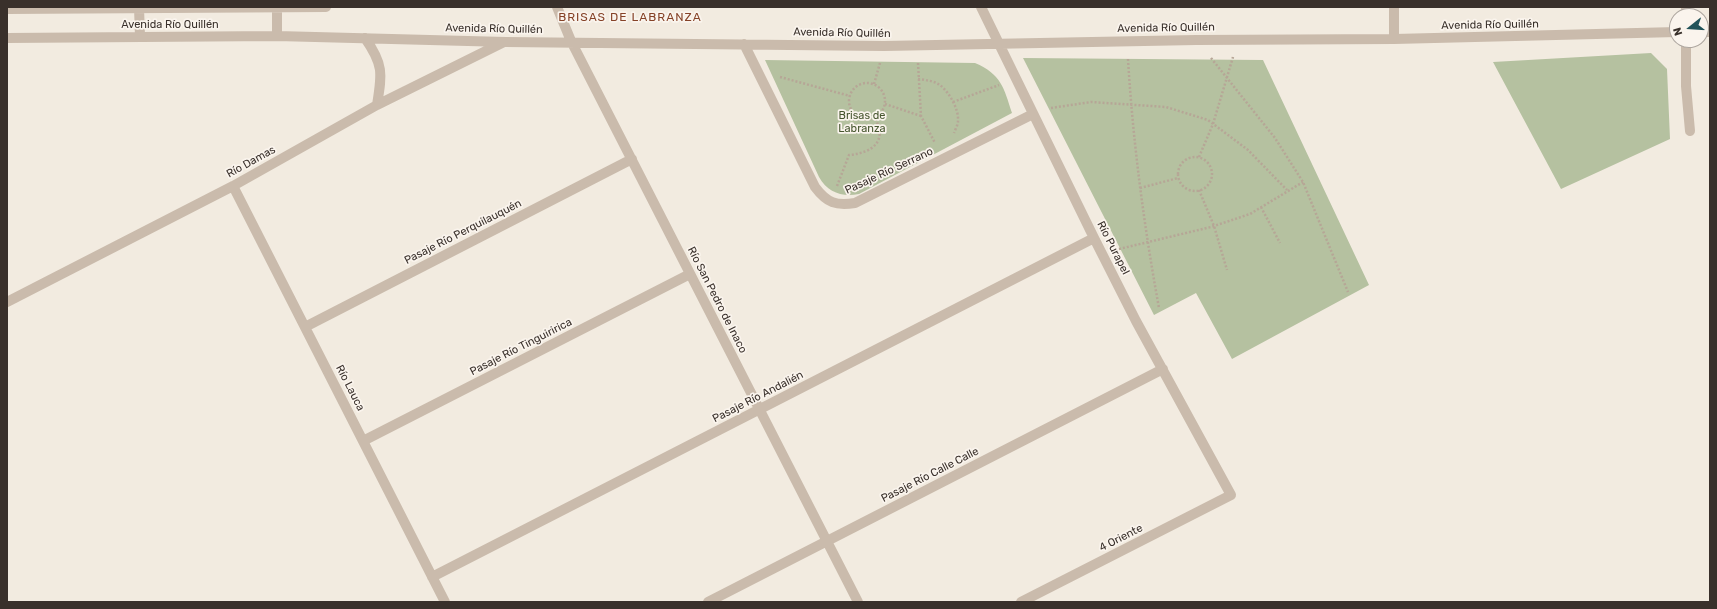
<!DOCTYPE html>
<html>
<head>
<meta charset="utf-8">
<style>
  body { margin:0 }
  #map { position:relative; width:1717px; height:609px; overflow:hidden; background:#f2ebe0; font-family:Rubik,sans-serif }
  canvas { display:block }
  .frame { position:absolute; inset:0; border:8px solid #39302b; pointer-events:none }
  .north { position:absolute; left:1669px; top:8px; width:40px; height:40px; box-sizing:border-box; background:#faf4ed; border:1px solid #ada69f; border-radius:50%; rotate:253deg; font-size:11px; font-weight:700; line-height:16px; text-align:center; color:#39302b }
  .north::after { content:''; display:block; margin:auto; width:14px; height:18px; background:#215359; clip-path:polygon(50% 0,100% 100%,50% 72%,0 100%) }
</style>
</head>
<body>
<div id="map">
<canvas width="1717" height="609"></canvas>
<div class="frame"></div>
<div class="north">N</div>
</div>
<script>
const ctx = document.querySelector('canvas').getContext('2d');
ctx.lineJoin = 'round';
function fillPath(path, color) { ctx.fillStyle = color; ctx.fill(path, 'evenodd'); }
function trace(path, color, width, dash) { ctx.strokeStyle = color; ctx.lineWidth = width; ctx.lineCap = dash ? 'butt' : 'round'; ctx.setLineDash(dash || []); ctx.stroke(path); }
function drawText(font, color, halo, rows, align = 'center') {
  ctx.font = font + ' Rubik,sans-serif'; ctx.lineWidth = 3.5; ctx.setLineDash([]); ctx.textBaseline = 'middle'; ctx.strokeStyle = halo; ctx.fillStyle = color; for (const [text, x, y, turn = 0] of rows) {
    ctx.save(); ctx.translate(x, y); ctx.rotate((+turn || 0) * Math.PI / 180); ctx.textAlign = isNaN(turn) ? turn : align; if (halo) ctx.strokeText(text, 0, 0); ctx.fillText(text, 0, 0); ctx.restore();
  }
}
fillPath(new Path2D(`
  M1651,53L1667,69L1670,139L1561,189L1493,62Z
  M1023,58L1263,60L1369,285L1232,359L1196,293L1154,315Z
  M765,60L975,63C1001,74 1004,88 1012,113L859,194C842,197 828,193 819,177Z`), '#b5c1a0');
trace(new Path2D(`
  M1211,58L1275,138L1303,182L1348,292
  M1128,59C1133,143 1144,226 1159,308
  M918,63L921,116L935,143
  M780,77L850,96
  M918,79C926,80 934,81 940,85C949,92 959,109 958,121C958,125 955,130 954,133
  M849 101a18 18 0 1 1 36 0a18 18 0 1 1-36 0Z
  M874,84L880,63
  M953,102L999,85
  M885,104L921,116
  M1051,108L1091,102L1166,107L1208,120L1248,150L1287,190
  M1199,157L1213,124L1233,57
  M1178 174a17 17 0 1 1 34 0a17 17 0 1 1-34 0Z
  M837,186L849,155C872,153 889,141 874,117
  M1140,188L1178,178
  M1199,190L1214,226L1227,270
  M1261,207L1280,243
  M1119,249L1211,227L1250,214L1303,182`), '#b6a696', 2.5, [2, 2]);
trace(new Path2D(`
  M139,7L140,37
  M277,7V36
  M557,7L571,41L858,602
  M981,7L1094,238L1136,321L1231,495L1021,602
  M1394,7V39
  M1686,7V16
  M7,9L326,7
  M1701,32H1710
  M7,38L277,36L506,42L884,46L1196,40L1394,39L1677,32
  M365,38C384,65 382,74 377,105
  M1686,40V86L1690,131
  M744,44L815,187C827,203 836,206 855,203L1033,114
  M233,186L445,602
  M7,302L233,186L377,105L504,42
  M305,327L632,159
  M363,441L690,274
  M432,577L1094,238
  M708,602L1163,369`), '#cabbac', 10);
drawText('11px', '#39302b', '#faf4ed', [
  ["Avenida Río Quillén",170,25],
  ["Avenida Río Quillén",1490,25,-1],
  ["Avenida Río Quillén",1166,28,-1],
  ["Avenida Río Quillén",494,29,1],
  ["Avenida Río Quillén",842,33,1],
  ["Río Damas",251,162,-29],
  ["Pasaje Río Serrano",889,171,-25],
  ["Pasaje Río Perquilauquén",463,232,-27],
  ["Río Purapel",1113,248,63],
  ["Río San Pedro de Inaco",717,300,63],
  ["Pasaje Río Tinguiririca",521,347,-27],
  ["Río Lauca",350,388,63],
  ["Pasaje Río Andalién",758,397,-27],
  ["Pasaje Río Calle Calle",930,475,-27],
  ["4 Oriente",1121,538,-27]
]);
drawText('11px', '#46562f', '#faf4ed', [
  ["Brisas de",862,116],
  ["Labranza",862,129]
]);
ctx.letterSpacing = '1px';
drawText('12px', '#854227', '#faf4ed', [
  ["BRISAS DE LABRANZA",630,18]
]);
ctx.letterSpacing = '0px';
</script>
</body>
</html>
